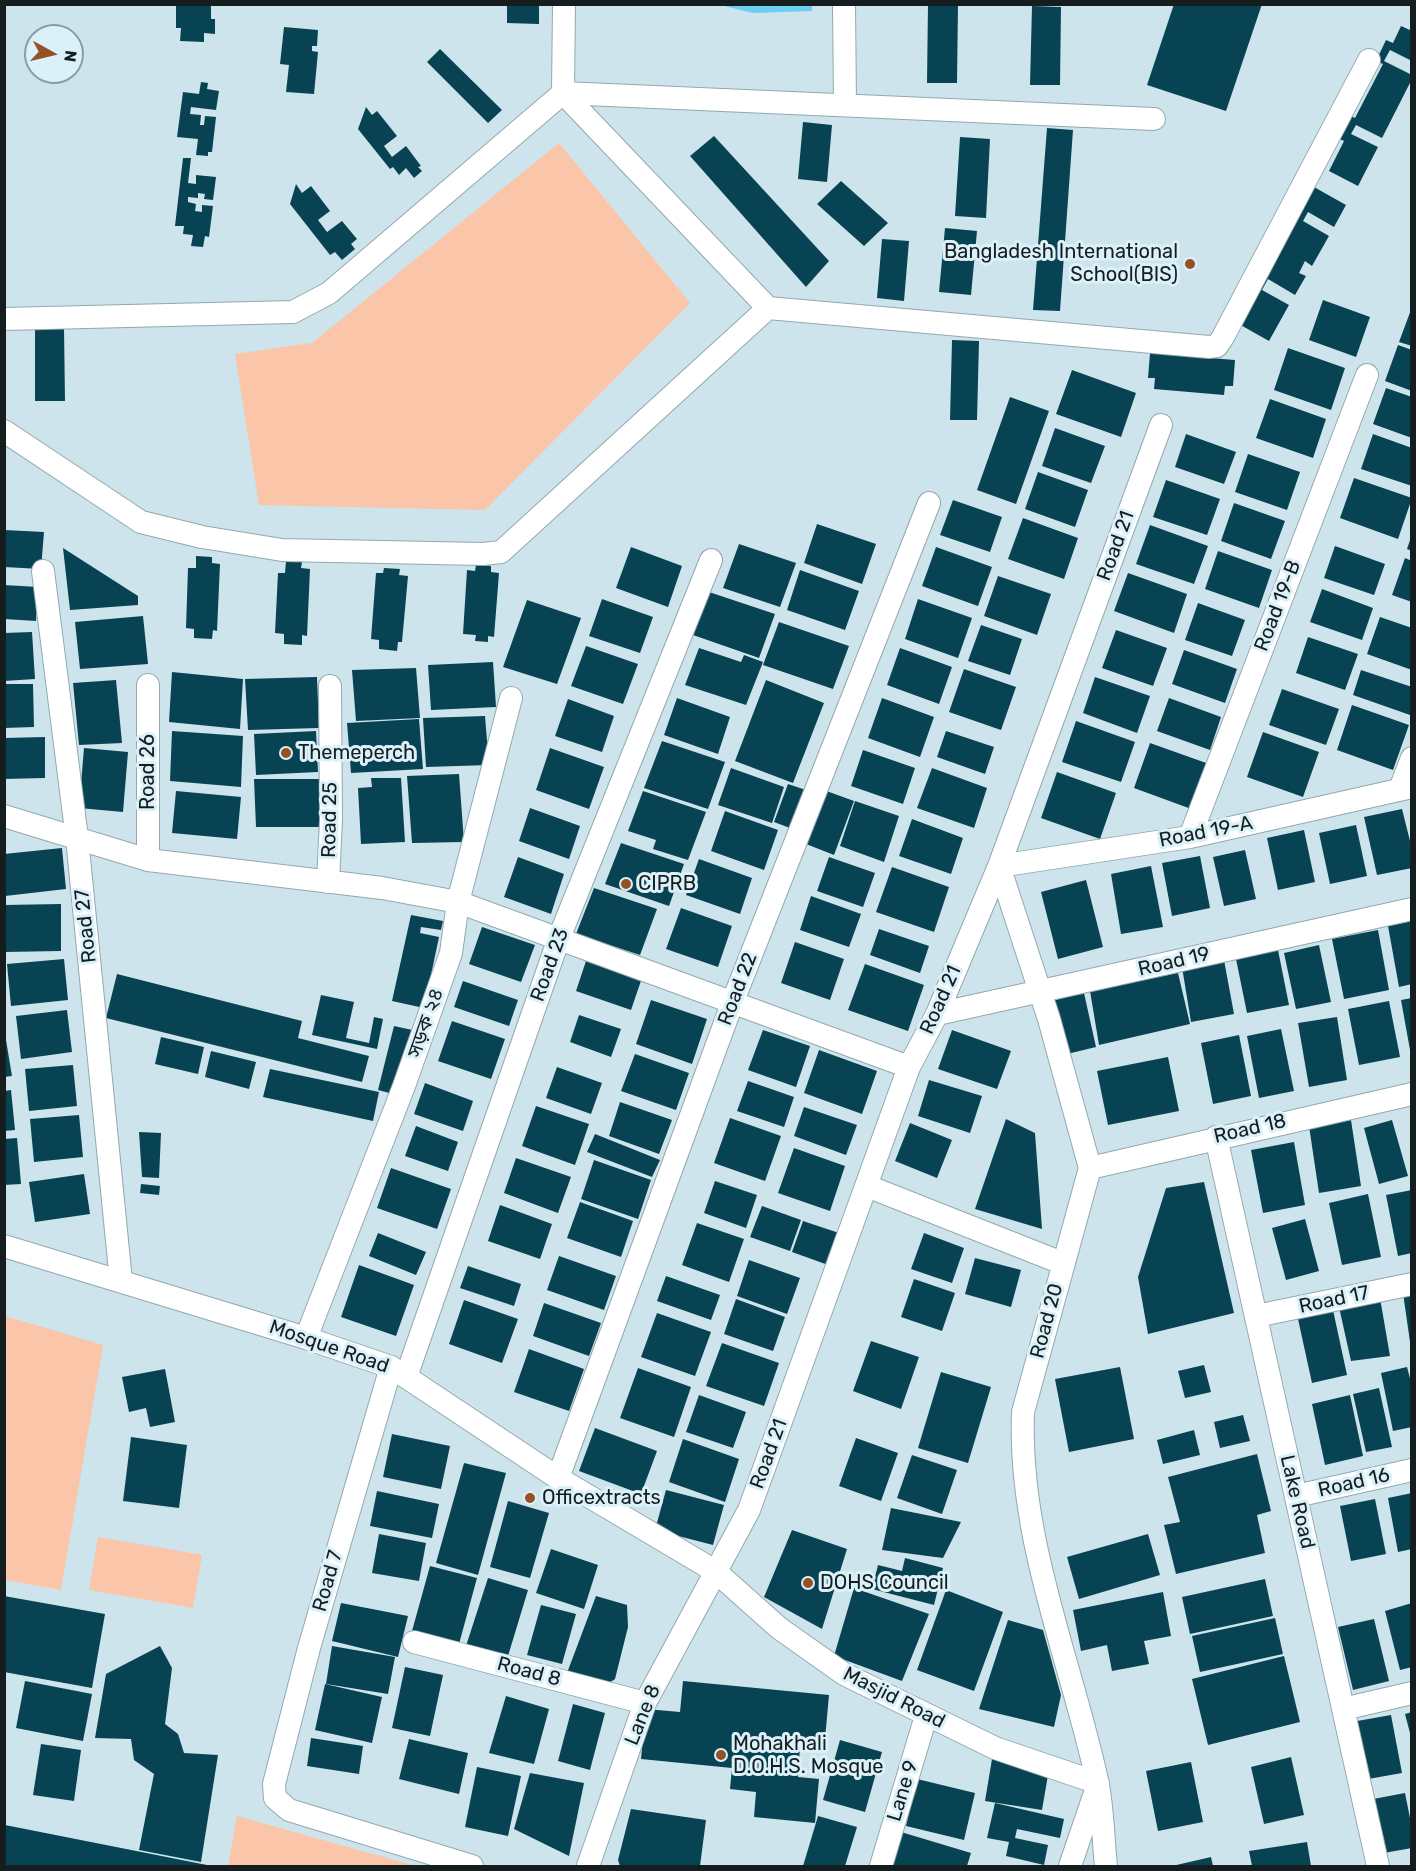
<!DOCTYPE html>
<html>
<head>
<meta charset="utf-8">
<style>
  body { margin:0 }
  #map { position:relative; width:1416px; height:1871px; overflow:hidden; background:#cee4ec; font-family:Rubik,sans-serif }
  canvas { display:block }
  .frame { position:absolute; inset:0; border:6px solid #151d1f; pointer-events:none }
  .north { position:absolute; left:24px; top:24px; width:60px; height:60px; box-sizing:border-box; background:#dbf1f9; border:2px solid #8c9ca2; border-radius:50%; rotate:98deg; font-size:16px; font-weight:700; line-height:24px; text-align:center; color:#151d1f }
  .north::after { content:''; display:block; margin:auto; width:21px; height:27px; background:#955025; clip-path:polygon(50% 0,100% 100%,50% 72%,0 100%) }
</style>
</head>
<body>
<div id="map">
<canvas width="1416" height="1871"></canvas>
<div class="frame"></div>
<div class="north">N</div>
</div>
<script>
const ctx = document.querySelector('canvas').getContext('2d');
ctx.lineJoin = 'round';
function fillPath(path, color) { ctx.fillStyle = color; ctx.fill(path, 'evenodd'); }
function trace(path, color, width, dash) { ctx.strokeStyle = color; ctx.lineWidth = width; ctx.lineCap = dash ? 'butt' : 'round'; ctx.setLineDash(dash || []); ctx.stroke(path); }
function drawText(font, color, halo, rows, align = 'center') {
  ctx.font = font + ' Rubik,"Noto Sans Bengali",sans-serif'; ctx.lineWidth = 6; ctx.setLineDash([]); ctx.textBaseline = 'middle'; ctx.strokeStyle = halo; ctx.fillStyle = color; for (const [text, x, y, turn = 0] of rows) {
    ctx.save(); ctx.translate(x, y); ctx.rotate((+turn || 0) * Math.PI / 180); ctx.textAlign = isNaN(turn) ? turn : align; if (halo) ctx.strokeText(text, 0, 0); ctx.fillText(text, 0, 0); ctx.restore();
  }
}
fillPath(new Path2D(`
  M559,143L690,303L485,510L259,505L235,354L312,343Z
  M5,1316L103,1345L61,1590L5,1580Z
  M98,1537L202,1555L193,1608L89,1590Z
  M237,1816L416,1866H228Z`), '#fac5a8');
fillPath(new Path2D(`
  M720,5H812V11L753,13Z`), '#6ccff0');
fillPath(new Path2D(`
  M176,4H211V19H215V34L204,33V42L180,41L181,28H176Z
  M507,4H539V24L507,23Z
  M928,4H958L957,83H927Z
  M1174,4H1262L1226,111L1147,85Z
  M1032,6L1061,7L1060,85H1030Z
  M1401,26L1412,31V61L1390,50L1384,61L1412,75V79L1382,138L1356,125L1351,134L1378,147L1358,186L1329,171L1344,141L1335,137L1346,114L1355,118L1383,64L1376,61L1386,40L1393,43Z
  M284,27L318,30L317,46H312V51L318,52L314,94L286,92L289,65L280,64Z
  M440,49L502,110L488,123L427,62Z
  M201,82L208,83L207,89L219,91L216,110L191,107L190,114L201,115L200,125H204L205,116L216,117L212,152H208V156L196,155L198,139L177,137L183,92L199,94Z
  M366,107L372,115L377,111L397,136L384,146L392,157L406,146L421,166L418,167L422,171L414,178L406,168L399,175L393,167L390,169L358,129Z
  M803,122L832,125L827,182L798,179Z
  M1047,128L1073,130L1060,311L1033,310Z
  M714,136L829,261L806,287L690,156Z
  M960,137L990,139L986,218L955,216Z
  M183,158H191L188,183L196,184V175L216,177L213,200L204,199L205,194L198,193V198L188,197V202L196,204L195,211L202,212V205L213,206L209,237L205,236L203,247L191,246L193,235L183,234L184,226H175Z
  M841,181L888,223L864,246L817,204Z
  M296,184L302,193L311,186L330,211L318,220L327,232L342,221L357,239L351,244L355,249L342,260L335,252L330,255L290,204Z
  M1314,187L1346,205L1334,227L1308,212L1303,221L1329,236L1312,266L1305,261L1299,273L1306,276L1295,295L1268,279L1262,290L1289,305L1269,341L1237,323Z
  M945,228L977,231L971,295L939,292Z
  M882,239L909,241L904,301L877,298Z
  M1323,300L1370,317L1356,357L1309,340Z
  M1412,307V346L1399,342Z
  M35,328H64L65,401H35Z
  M952,340L979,341L977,420H950Z
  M1398,345L1412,350V391L1385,381Z
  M1288,348L1345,368L1331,410L1274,390Z
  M1150,353L1235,360L1233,386H1225L1224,395L1154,389L1155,378H1148Z
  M1072,370L1136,393L1121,437L1056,414Z
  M1386,388L1412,397V438L1373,424Z
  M1010,397L1049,411L1016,504L977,490Z
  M1270,399L1326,419L1313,458L1256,438Z
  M1055,428L1105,446L1091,483L1042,466Z
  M1186,434L1236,452L1224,484L1175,467Z
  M1373,434L1412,448V486L1361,469Z
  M1248,454L1300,472L1287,510L1235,492Z
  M1038,472L1088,490L1075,527L1025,509Z
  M1354,478L1412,498L1398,539L1340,518Z
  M1166,480L1220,499L1207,535L1153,517Z
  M953,500L1002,517L990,552L940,535Z
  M1234,503L1285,521L1271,559L1221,541Z
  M1023,518L1078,538L1064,579L1008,559Z
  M817,524L876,544L862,584L804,563Z
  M1150,525L1208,546L1194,584L1136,564Z
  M4,530L44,532L41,569L4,567Z
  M1411,537H1412V551L1407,549Z
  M739,544L796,563L780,607L723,588Z
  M1335,546L1385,564L1374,595L1324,578Z
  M631,547L682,566L668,607L616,588Z
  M936,547L992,567L978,606L922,586Z
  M63,548L138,596V605L70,610Z
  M1218,551L1272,570L1259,608L1205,589Z
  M196,556L212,557V563L220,564L217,631L213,630L212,639L194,638V629L186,628L188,568H196Z
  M1405,558L1412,561V602L1392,595Z
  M286,561L302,562L301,568L310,569L307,636L302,635V645L284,644V634L275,633L278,573H285Z
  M476,565L491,566V572L499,573L494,637L488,636V642L475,641L476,635L463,634L467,570L475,571Z
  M384,568L400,569L399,575L408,576L402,642H398L397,651L379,649V640L371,639L376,573H383Z
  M800,570L859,591L845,630L787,610Z
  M1128,573L1187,594L1174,633L1114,611Z
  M998,576L1051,594L1037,635L984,616Z
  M4,585L38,587L36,621L4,619Z
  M1322,589L1373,608L1362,640L1310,622Z
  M709,592L775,614L759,658L693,635Z
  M602,599L653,617L640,653L589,636Z
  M918,599L972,618L958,658L905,639Z
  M527,600L581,618L557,684L503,667Z
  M1198,603L1245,620L1232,656L1185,640Z
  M143,616L148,664L80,669L75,622Z
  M1380,617L1412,628V670L1367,654Z
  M779,622L849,646L833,689L763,665Z
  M981,625L1022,639L1010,675L968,661Z
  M1116,630L1167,648L1153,686L1102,668Z
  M32,632L35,679L4,681V633Z
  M1308,637L1358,654L1345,690L1296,673Z
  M586,646L638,664L623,704L571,686Z
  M699,648L741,662L744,655L763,662L746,705L685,685Z
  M900,648L952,667L939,704L887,685Z
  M1184,650L1237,669L1225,703L1172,684Z
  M493,662L496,707L431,710L428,665Z
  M416,668L420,718L356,721L352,670Z
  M964,669L1016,687L1001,730L949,712Z
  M1361,670L1412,687L1410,715L1353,695Z
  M172,672L243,679L240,729L169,722Z
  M317,677L319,728L248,730L245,679Z
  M1095,677L1150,696L1137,733L1083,713Z
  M116,680L122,743L79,745L73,683Z
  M766,680L824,703L793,783L735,761Z
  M4,684H33L34,727L4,728Z
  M1282,689L1339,709L1326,745L1269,725Z
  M677,698L730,717L718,754L664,735Z
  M882,698L934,717L920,757L868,738Z
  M1169,698L1221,717L1210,750L1157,731Z
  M568,699L614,716L602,752L555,736Z
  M1352,705L1409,725L1393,770L1337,750Z
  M485,716L489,765L426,767L423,718Z
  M419,719L423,769L351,773L347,723Z
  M1076,721L1135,742L1121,782L1062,762Z
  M172,731L243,736L241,787L170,781Z
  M316,731L318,772L256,775L254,734Z
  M946,731L994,747L985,774L937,757Z
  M1263,732L1319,752L1303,797L1247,777Z
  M45,737V778L4,779V738Z
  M662,741L725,762L708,809L644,788Z
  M1150,743L1209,764L1194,810L1134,788Z
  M84,748L128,752L123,812L79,808Z
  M550,748L604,767L589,809L536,790Z
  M863,750L915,768L903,804L851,786Z
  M731,768L784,787L772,823L718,805Z
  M932,768L987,788L974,828L917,808Z
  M1057,772L1116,793L1100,839L1041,818Z
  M459,774L464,842L412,843L407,776Z
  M371,778H401L405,842L361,844L358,788L372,787Z
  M254,779H323L325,827H256Z
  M788,784L812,792L798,831L774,822Z
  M821,789L854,801L834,855L801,842Z
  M176,791L241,797L237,839L172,833Z
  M643,791L706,812L688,860L653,849L656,840L628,831Z
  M855,801L899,816L884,862L840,846Z
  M530,808L580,826L569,859L519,841Z
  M1402,809L1412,849V868L1377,875L1364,817Z
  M725,811L778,830L764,870L711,851Z
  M912,819L963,838L951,874L899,856Z
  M1356,825L1367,876L1330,884L1319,833Z
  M1304,830L1315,882L1278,890L1267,838Z
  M621,843L684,864L669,906L605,884Z
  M62,848L66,889L5,896L4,854Z
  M1245,850L1256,899L1224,906L1213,857Z
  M1200,856L1210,908L1172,916L1162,863Z
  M518,857L564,874L551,914L504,897Z
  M829,857L875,873L863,907L817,891Z
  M699,859L752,878L740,914L686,895Z
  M1151,866L1163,927L1121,934L1111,874Z
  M892,867L949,887L934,932L876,912Z
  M1086,880L1103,947L1058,959L1041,892Z
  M594,888L657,909L640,955L576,934Z
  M811,896L861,914L849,947L800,930Z
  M61,904V951L4,952V905Z
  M681,908L732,926L718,967L666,949Z
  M411,915L443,921L441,930L421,927L420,933L439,937L424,1008L392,1001Z
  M1412,921V984L1399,987L1388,926Z
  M482,927L535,945L521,982L469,964Z
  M879,929L929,946L920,973L870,955Z
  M1378,930L1389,990L1344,999L1332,939Z
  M795,942L844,959L830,1000L781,983Z
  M1319,945L1331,1002L1296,1009L1284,953Z
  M1278,950L1289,1005L1247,1013L1236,959Z
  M588,955L643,975L631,1010L576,991Z
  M64,959L68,1000L11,1006L7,964Z
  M1224,960L1234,1014L1191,1022L1182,967Z
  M865,964L924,985L908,1031L848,1010Z
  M1178,973L1190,1024L1099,1045L1090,991Z
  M117,974L302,1021L298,1038L369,1056L362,1082L106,1018Z
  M463,981L518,1000L509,1026L454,1007Z
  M1084,993L1096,1047L1063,1055L1051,1001Z
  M321,995L354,1002L346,1038L369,1043L374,1017L383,1019L377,1049L312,1035Z
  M1412,998V1050H1410L1401,1000Z
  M651,1000L707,1019L692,1064L636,1044Z
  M1389,1001L1400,1057L1359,1065L1348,1009Z
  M67,1010L72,1052L21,1059L16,1016Z
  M579,1015L621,1029L611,1057L570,1042Z
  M1337,1017L1347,1080L1309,1087L1298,1023Z
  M452,1021L505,1039L491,1079L438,1061Z
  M394,1026L417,1031L401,1096L378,1090Z
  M4,1028L12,1076L4,1077Z
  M1281,1029L1294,1091L1259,1098L1247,1036Z
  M763,1030L810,1046L796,1087L748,1070Z
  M952,1030L1011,1051L997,1089L938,1069Z
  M1239,1035L1251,1096L1213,1104L1201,1043Z
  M161,1037L204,1047L198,1074L155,1064Z
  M819,1050L877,1071L862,1114L804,1093Z
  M211,1051L256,1062L249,1089L205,1077Z
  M635,1054L689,1073L676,1110L621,1091Z
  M1168,1057L1179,1111L1108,1125L1097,1071Z
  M73,1065L77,1106L29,1111L25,1069Z
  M557,1067L602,1083L591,1114L546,1098Z
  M270,1069L379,1092L373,1121L263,1097Z
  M929,1080L982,1096L970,1133L918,1116Z
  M748,1081L794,1097L784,1127L737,1111Z
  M425,1083L473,1101L463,1131L414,1114Z
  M11,1090L15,1130L4,1131V1091Z
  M620,1102L672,1120L659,1154L609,1136Z
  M536,1106L589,1124L575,1165L522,1146Z
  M804,1107L857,1125L846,1155L794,1136Z
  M79,1115L83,1157L34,1162L30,1119Z
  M730,1118L781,1136L765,1181L714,1163Z
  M1006,1119L1035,1133L1042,1229L975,1209Z
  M1351,1120L1361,1186L1319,1193L1309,1126Z
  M1392,1120L1408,1176L1379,1184L1364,1128Z
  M910,1123L952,1140L937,1178L895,1161Z
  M416,1126L458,1142L448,1171L405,1156Z
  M139,1132L161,1133L159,1178L142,1177Z
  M595,1134L660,1160L652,1177L587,1152Z
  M17,1138L21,1184L4,1185V1139Z
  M1294,1142L1305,1205L1263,1213L1251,1150Z
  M794,1148L845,1166L830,1211L778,1193Z
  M516,1158L571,1177L558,1213L504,1193Z
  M594,1160L651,1180L638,1219L581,1199Z
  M391,1168L451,1189L437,1229L377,1208Z
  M84,1174L90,1214L35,1222L29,1182Z
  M715,1181L757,1195L746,1228L704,1213Z
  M1204,1182L1234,1313L1148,1334L1138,1277L1166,1188Z
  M141,1184L160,1186L159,1195L140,1193Z
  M1412,1190V1253L1398,1256L1386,1195Z
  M1368,1194L1381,1257L1342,1265L1329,1203Z
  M580,1202L633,1221L621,1257L567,1238Z
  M500,1205L552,1224L540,1259L488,1241Z
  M762,1206L801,1220L790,1251L750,1237Z
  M1305,1219L1319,1271L1286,1280L1272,1228Z
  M803,1221L842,1234L831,1266L792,1252Z
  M697,1223L744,1239L729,1282L682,1265Z
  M378,1233L426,1252L416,1275L369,1256Z
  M924,1233L964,1248L952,1283L911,1269Z
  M559,1256L616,1276L604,1310L547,1290Z
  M975,1258L1021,1270L1011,1307L965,1294Z
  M749,1260L800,1278L787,1314L737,1296Z
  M359,1265L414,1285L396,1336L341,1317Z
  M468,1266L521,1284L514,1306L460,1288Z
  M666,1276L720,1295L711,1320L657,1301Z
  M914,1279L955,1293L942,1331L901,1317Z
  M1412,1292V1342H1410L1403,1293Z
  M1380,1298L1390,1356L1351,1361L1339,1307Z
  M736,1299L785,1317L773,1351L724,1334Z
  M464,1300L518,1319L502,1363L449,1344Z
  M544,1303L601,1323L589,1356L533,1336Z
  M1333,1310L1347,1375L1312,1383L1298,1319Z
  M657,1313L711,1332L695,1376L641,1357Z
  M871,1341L919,1357L901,1409L853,1391Z
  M722,1343L779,1363L764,1406L706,1386Z
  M529,1349L584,1369L569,1411L514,1392Z
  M1204,1365L1211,1392L1185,1398L1178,1371Z
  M1120,1367L1134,1439L1069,1452L1055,1379Z
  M1407,1367L1412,1386V1427L1393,1431L1381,1373Z
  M638,1368L691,1387L674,1437L620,1418Z
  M165,1369L175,1422L150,1427L146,1408L129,1412L122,1377Z
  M941,1372L991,1387L968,1463L918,1448Z
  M1379,1388L1392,1447L1366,1452L1353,1394Z
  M699,1395L746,1412L733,1448L686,1432Z
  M1350,1395L1363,1456L1325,1465L1312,1404Z
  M1243,1415L1250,1441L1220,1448L1214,1422Z
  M595,1428L657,1451L641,1494L579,1471Z
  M1194,1430L1200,1455L1163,1464L1157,1440Z
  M392,1434L450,1446L441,1489L383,1477Z
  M131,1437L187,1445L179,1508L123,1501Z
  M856,1438L898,1453L881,1501L839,1486Z
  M683,1439L739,1459L725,1502L669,1482Z
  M1257,1454L1271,1511L1257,1515L1265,1553L1176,1574L1164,1525L1180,1522L1168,1477Z
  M912,1455L957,1470L942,1514L897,1498Z
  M464,1463L506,1473L478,1575L436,1563Z
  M666,1490L724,1505L713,1545L655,1530Z
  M377,1491L439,1504L432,1538L370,1526Z
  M1412,1493V1549L1398,1552L1388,1498Z
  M1375,1499L1386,1554L1351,1561L1340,1506Z
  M508,1501L549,1513L530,1578L490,1567Z
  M891,1508L961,1522L943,1558L882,1550Z
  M792,1530L847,1549L822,1629L764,1597Z
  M379,1534L426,1543L419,1581L372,1573Z
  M1148,1534L1160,1575L1079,1599L1067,1557Z
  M551,1549L598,1565L584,1609L536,1593Z
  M905,1558L943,1568L934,1605L872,1589L878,1565L902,1571Z
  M430,1566L477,1578L459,1644L412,1631Z
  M488,1578L528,1590L508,1656L466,1646Z
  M1265,1579L1273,1616L1190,1634L1182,1597Z
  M854,1588L929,1614L902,1681L834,1656Z
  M946,1590L1003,1612L974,1691L917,1670Z
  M1163,1592L1171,1636L1144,1641L1149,1664L1112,1671L1107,1645L1081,1651L1073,1610Z
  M4,1596L105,1614L92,1688L4,1672Z
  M596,1596L627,1605L628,1627L615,1679L606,1685L567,1673Z
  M341,1603L408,1616L398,1657L332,1641Z
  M1412,1603V1667L1400,1670L1385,1611Z
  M541,1605L576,1614L562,1664L527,1655Z
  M1275,1618L1283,1654L1200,1672L1192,1636Z
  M1374,1619L1389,1681L1353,1690L1338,1627Z
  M1008,1620L1043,1630L1061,1695L1054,1727L979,1709Z
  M160,1646L172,1668L165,1724L178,1734L184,1753L218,1755L201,1862L139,1850L154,1774L134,1760L131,1739L95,1738L106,1674Z
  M332,1646L395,1657L388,1694L326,1684Z
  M1284,1656L1300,1722L1208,1745L1192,1679Z
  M405,1667L443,1675L430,1736L392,1728Z
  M25,1681L92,1694L83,1741L16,1728Z
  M683,1681L829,1695L824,1750L800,1747L798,1777L819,1779L815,1823L754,1817L756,1792L730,1789L732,1768L641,1759L646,1709L680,1712Z
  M325,1684L382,1697L372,1743L315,1730Z
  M506,1696L549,1709L534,1764L489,1753Z
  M573,1704L605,1713L590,1770L558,1761Z
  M1412,1712V1737H1411L1405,1714Z
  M1391,1715L1402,1773L1357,1781L1346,1723Z
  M311,1738L363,1746L359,1774L307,1766Z
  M409,1739L468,1753L459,1794L399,1779Z
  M840,1740L882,1752L865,1812L823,1800Z
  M41,1744L81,1750L74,1801L33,1795Z
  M1291,1757L1304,1815L1264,1824L1251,1767Z
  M992,1759L1049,1769L1042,1810L985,1801Z
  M1191,1762L1203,1822L1158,1831L1146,1771Z
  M477,1767L521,1776L508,1836L465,1827Z
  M530,1773L584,1783L569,1856L514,1829Z
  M917,1779L975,1793L964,1840L906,1826Z
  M1405,1793L1412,1828V1848L1378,1854L1368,1800Z
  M995,1803L1064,1819L1060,1838L1017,1829L1015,1838L1048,1845L1044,1865L1006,1856L1009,1842L987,1838Z
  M631,1809L706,1820L700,1866H620L618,1860Z
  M818,1816L857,1827L845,1866H803Z
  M5,1825L207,1865V1866H5Z
  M901,1832L971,1853L967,1866H891Z
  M1307,1842L1311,1866H1252L1249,1851Z
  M1211,1857L1213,1866H1172Z`), '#084353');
const minor = new Path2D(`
  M844,4L845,105
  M563,93L768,308L1209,347L1217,346L1223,337L1369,60
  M563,93L1154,119
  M4,319L293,312L329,293L563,93L564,4
  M4,431L141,522L202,537L282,550L483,554L501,552L768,308
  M43,571L77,838L121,1281
  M148,685V860
  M1400,789L1412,758
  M4,816L148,860L382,888L458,902L909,1067
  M1190,837L1367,375
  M328,882L331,820L330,686
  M937,1014L1412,909
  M1216,1137L1378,1866
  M1090,1168L1412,1094
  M867,1186L1062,1263
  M4,1246L306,1338L391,1367L558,1478L715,1571L779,1628L844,1674L995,1748L1098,1783
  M1256,1316L1412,1284
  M306,1338L404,1086L451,953L458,902L511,698
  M391,1367L309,1648L274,1784L275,1798L289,1810L472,1866
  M406,1377L559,938L711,560
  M558,1478L733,1001L929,503
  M1296,1496L1412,1470
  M414,1642L645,1703
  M1343,1709L1412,1693
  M588,1866L645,1703L749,1510L909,1067L937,1014L999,866L1161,425
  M881,1866L926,1716
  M1070,1866L1095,1793
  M1106,1866C1103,1838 1103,1808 1097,1780C1070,1658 1018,1538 1023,1412L1090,1168L1049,1019L999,866L1190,837L1412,787`);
trace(minor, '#93a8af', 24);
trace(minor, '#fff', 22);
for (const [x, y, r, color] of [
  [1190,264,6,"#955025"],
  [286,753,6,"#955025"],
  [626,884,6,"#955025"],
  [530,1498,6,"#955025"],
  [808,1583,6,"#955025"],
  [721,1755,6,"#955025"]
]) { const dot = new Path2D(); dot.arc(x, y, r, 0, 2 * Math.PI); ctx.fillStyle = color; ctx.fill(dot); trace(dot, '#dbf1f9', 2); }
drawText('20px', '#151d1f', '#dbf1f9', [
  ["Bangladesh International",1178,252,"right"],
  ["School(BIS)",1178,275,"right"],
  ["Themeperch",298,753],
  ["CIPRB",638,884],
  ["Officextracts",542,1498],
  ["DOHS Council",820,1583],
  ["Mohakhali",733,1744],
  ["D.O.H.S. Mosque",733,1767]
], 'left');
drawText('20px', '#151d1f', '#dbf1f9', [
  ["Road 21",1116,546,-70],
  ["Road 19-B",1278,606,-69],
  ["Road 26",148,772,-90],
  ["Road 25",330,820,-89],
  ["Road 19-A",1206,832,-11],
  ["Road 27",86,926,-96],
  ["Road 19",1174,962,-13],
  ["Road 23",550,965,-70],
  ["Road 22",738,989,-69],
  ["Road 21",941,1000,-66],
  ["সড়ক ২৪",426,1023,-71],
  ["Road 18",1250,1129,-13],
  ["Road 17",1334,1300,-12],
  ["Road 20",1047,1321,-75],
  ["Mosque Road",329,1347,19],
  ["Road 21",769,1454,-70],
  ["Road 16",1354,1483,-13],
  ["Lake Road",1297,1502,77],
  ["Road 7",328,1581,-74],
  ["Road 8",529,1672,15],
  ["Masjid Road",894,1698,27],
  ["Lane 8",643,1715,-68],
  ["Lane 9",903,1791,-73]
]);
</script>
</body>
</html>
